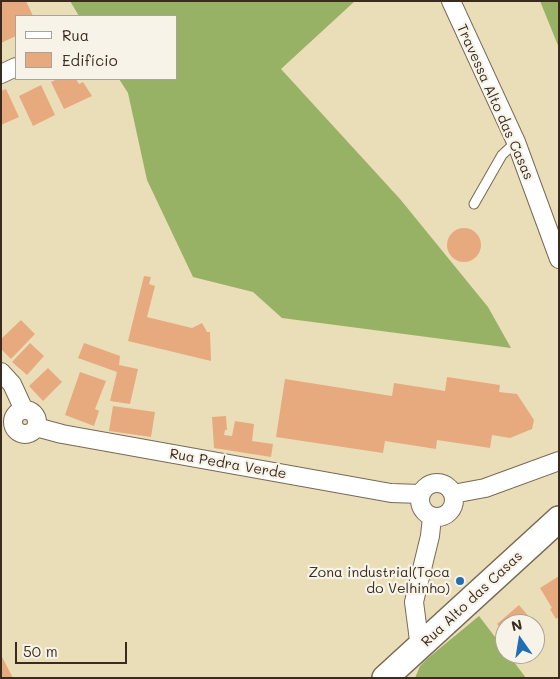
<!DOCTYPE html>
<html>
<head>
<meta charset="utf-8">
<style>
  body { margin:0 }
  #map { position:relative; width:560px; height:679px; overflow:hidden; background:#eadeb9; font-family:Mali,sans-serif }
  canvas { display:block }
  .frame { position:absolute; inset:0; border:2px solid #3b2a1e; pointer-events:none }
  .legend { position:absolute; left:15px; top:15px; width:162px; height:65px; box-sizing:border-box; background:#f7f3e8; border:1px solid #aca397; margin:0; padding:6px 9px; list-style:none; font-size:15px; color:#3b2a1e }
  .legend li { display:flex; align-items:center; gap:10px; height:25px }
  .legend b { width:25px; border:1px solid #aca397 }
  .north { position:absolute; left:495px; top:614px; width:50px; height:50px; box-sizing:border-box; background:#f7f3e8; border:1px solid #aca397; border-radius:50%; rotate:347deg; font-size:14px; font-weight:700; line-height:20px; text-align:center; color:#3b2a1e }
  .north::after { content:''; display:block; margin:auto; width:18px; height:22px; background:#1f6fb2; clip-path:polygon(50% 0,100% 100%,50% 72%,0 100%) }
  .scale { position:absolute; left:15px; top:642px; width:112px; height:22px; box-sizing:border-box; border:2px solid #3b2a1e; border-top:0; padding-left:6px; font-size:15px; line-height:18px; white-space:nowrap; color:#3b2a1e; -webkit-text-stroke:4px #f7f3e8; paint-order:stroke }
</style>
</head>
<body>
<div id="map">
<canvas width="560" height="679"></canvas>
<div class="frame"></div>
<ul class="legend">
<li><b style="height:6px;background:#fff"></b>Rua</li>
<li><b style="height:14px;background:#e7aa7e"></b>Edifício</li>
</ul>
<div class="north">N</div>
<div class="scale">50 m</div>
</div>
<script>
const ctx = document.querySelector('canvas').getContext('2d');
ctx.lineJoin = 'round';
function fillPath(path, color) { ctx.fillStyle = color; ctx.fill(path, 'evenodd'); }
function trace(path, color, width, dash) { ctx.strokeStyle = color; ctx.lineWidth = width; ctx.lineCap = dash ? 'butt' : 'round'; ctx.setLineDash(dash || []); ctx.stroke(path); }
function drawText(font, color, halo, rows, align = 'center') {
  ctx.font = font + ' Mali,sans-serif'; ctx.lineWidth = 4.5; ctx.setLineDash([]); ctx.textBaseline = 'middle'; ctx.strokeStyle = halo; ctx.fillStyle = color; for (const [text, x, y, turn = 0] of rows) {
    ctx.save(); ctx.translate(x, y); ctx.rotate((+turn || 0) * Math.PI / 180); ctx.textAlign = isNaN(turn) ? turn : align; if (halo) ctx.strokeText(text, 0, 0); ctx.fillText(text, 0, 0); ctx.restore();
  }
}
fillPath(new Path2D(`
  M70,1H355L281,69L400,199L488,307L511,348L282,318L253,292L193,277L147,180L128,93L119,79H176V16H79Z
  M540,1H559V48Z
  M479,616L505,650V654H508L526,678H415L420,666L428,658Z`), '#98b265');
fillPath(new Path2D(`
  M1,1H26L33,16H16V36L1,43Z
  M57,79H76L79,84L83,82L92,96L64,109L51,82Z
  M41,85L55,115L33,126L19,96Z
  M6,89L19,117L1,125V91Z
  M447 245a17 17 0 1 1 34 0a17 17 0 1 1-34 0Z
  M144,276L151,277L149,284L155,286L147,317L192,328L202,323L207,332H210L211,361L128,341Z
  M21,320L35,334L11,359L1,349V339Z
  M30,343L44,356L27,375L12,362Z
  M84,343L120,356L119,365L138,369L130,404L110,401L117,372L78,358Z
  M48,368L62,382L43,401L29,386Z
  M80,372L106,381L95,409L99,411L94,426L65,415Z
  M447,377L500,385L499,392L517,394L534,420L532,429L510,438L492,435L490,448L437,440L436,449L385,441L383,453L276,437L285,379L392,396L394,383L445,391Z
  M113,406L155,412L151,437L109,431Z
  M226,416L227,430H225L224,435L232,436L235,421L254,424L252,441L273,444L271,457L214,448L212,417Z
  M559,576V617L556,619L550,609L552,608L540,588Z
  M519,605L535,624H505V633L497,624Z
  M1,655L13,678H1Z`), '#e7aa7e');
const lane = new Path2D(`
  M474,204L502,155L516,142`);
const street = new Path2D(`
  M451,1L516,142L559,259
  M1,74L16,67
  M1,372L12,384L24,410
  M13 422a12 12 0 1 1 24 0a12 12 0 1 1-24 0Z
  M36,427L62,434L391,493L421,494
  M420 500a17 17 0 1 1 34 0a17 17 0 1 1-34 0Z
  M453,494L485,488L559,461
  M420,648L414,602L430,536L432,517`);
const secondary = new Path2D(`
  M385,678L559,519`);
trace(lane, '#786954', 11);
trace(street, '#786954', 20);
trace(secondary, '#786954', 28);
trace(lane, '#fff', 9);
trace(street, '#fff', 18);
trace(secondary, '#fff', 25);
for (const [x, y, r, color] of [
  [460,581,5,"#1f6fb2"]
]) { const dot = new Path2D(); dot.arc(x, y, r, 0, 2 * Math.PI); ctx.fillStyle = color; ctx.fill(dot); trace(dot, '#f7f3e8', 2); }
drawText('14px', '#3b2a1e', '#f7f3e8', [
  ["Travessa Alto das Casas",495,102,66],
  ["Rua Pedra Verde",228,464,10],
  ["Rua Alto das Casas",472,599,-43]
]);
drawText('14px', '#3b2a1e', '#f7f3e8', [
  ["Zona industrial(Toca",450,573],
  ["do Velhinho)",450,589]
], 'right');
</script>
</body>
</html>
